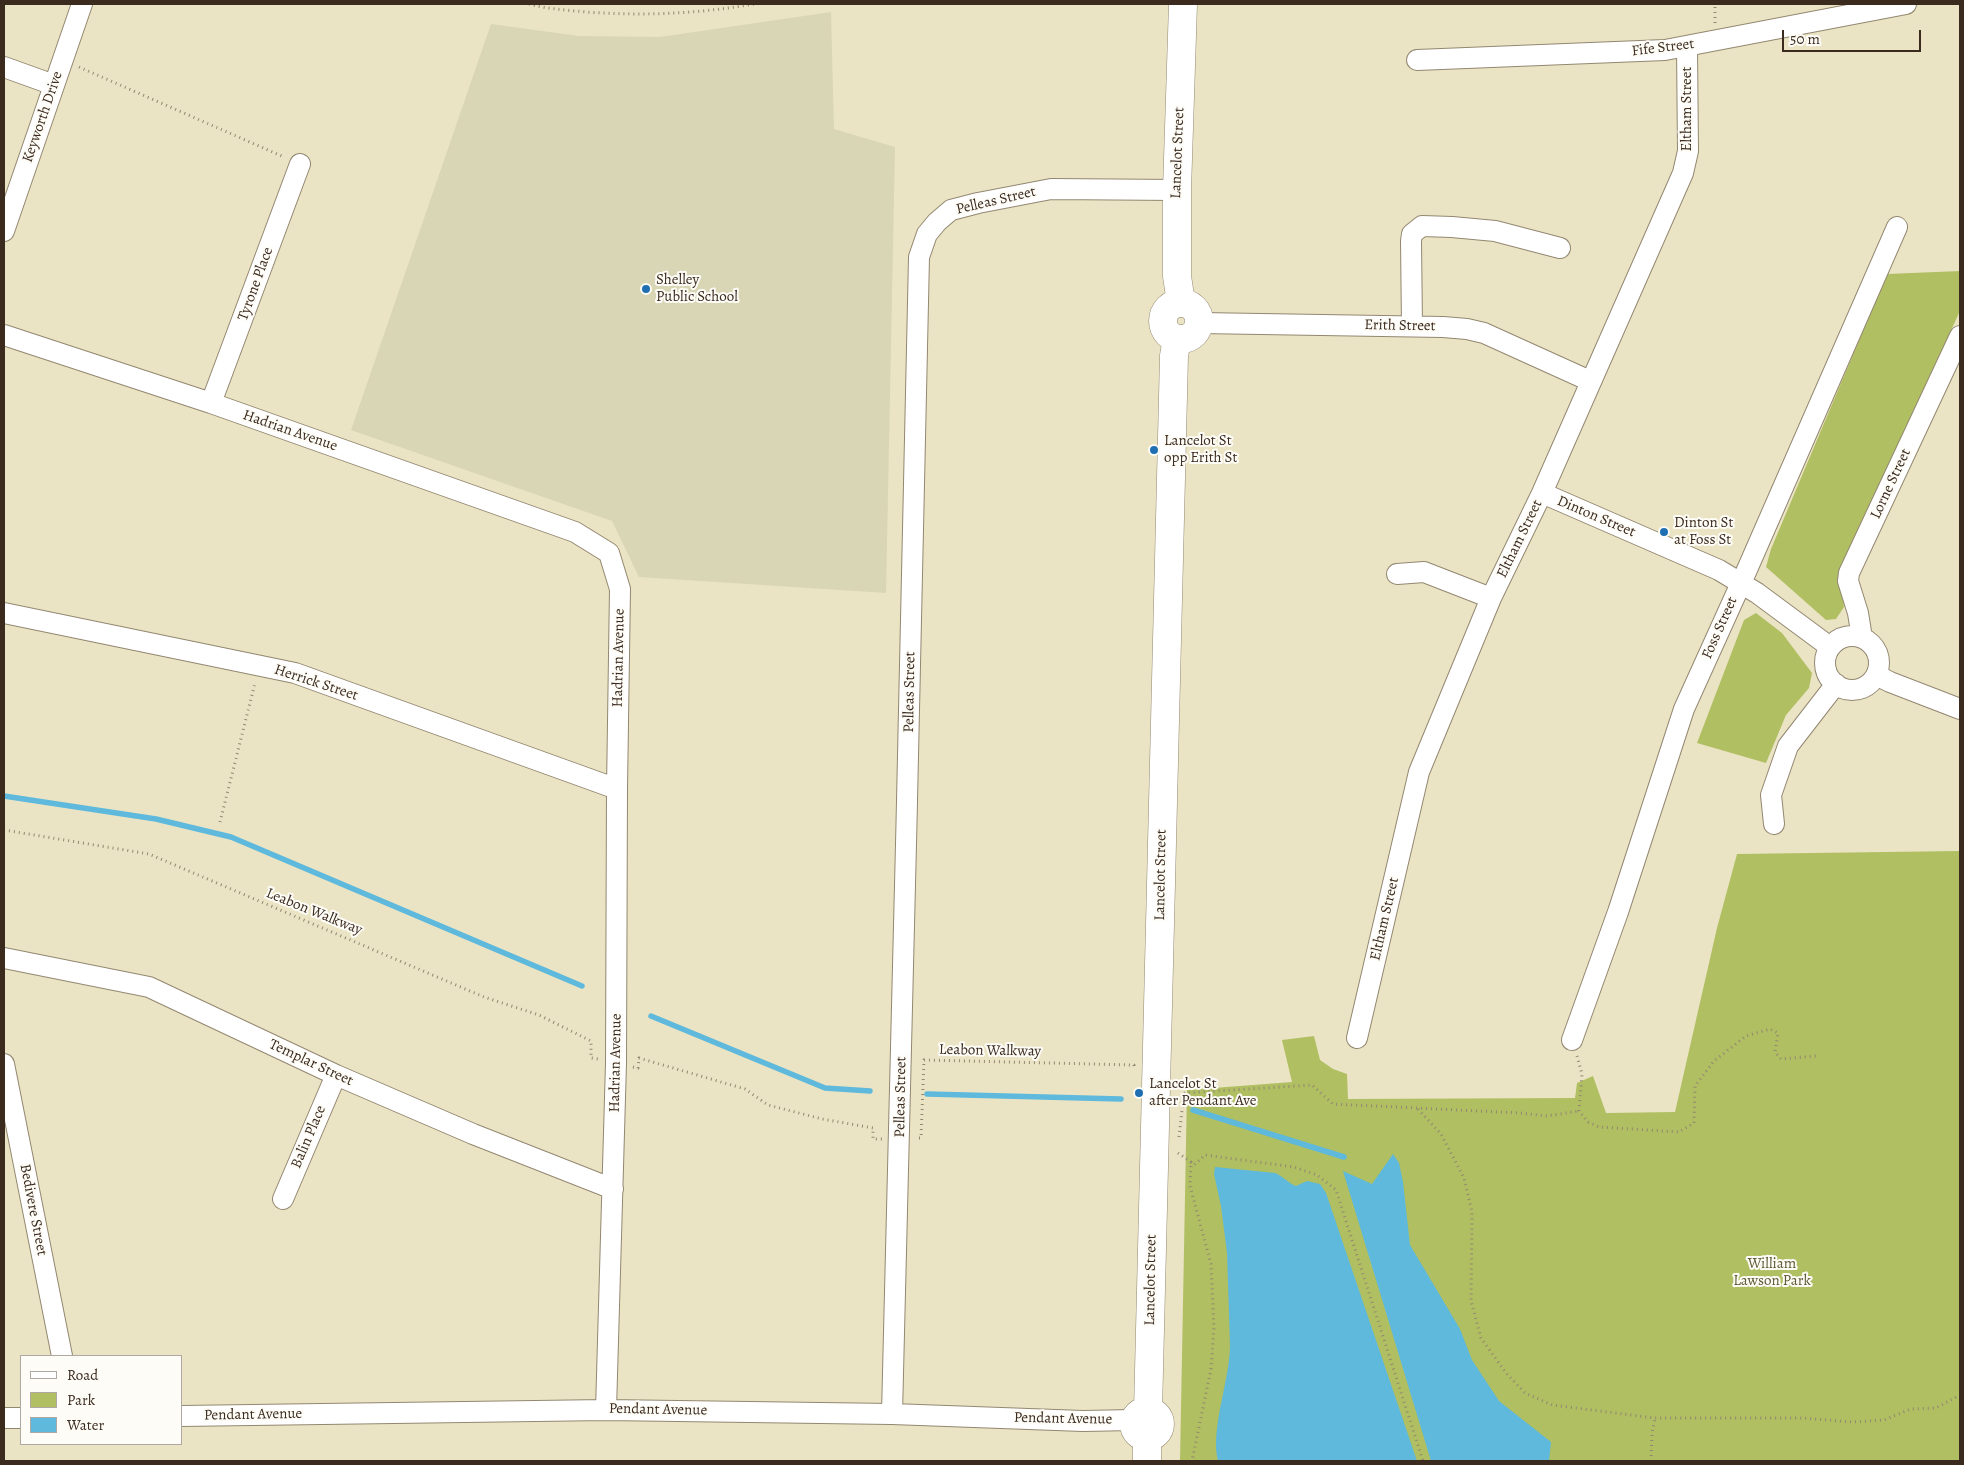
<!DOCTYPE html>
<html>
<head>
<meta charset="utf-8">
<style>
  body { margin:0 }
  #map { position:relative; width:1964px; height:1465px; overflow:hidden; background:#ebe4c4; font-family:Alegreya,serif }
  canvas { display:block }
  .frame { position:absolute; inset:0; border:5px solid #3b2a1e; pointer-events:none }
  .legend { position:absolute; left:20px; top:1355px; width:162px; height:90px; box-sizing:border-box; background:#fdfcf7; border:1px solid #afa8a0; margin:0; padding:6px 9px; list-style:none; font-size:15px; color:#3b2a1e }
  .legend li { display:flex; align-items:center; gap:10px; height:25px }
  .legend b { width:25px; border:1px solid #afa8a0 }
  .scale { position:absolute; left:1782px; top:30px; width:139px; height:22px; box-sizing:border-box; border:2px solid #3b2a1e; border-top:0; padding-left:6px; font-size:15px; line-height:18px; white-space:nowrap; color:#3b2a1e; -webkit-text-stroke:4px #fdfcf7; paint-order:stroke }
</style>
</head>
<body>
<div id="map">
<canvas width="1964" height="1465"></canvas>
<div class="frame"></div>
<ul class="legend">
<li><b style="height:6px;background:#fff"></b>Road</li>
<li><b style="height:14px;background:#b0bf62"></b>Park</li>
<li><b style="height:14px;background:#5eb9dc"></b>Water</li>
</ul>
<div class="scale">50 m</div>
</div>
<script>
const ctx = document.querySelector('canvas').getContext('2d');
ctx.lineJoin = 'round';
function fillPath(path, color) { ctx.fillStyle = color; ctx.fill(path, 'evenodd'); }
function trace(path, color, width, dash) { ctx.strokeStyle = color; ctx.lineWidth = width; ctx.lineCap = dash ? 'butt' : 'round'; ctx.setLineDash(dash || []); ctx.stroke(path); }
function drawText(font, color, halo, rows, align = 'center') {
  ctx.font = font + ' Alegreya,serif'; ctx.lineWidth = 4; ctx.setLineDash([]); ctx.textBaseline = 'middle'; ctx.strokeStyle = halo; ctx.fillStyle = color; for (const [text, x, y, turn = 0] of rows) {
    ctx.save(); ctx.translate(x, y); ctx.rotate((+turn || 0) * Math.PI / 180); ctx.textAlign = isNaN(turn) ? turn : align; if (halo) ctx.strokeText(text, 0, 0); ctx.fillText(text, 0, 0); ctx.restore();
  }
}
fillPath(new Path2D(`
  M831,12L834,129L895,147L886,593L639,577L612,521L351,430L491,24L579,36L660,37Z`), '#d9d6b5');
fillPath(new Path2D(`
  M1960,271V311L1839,571L1844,607L1836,619L1826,620L1766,567L1771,549L1887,274Z
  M1756,613L1782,633L1812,673L1809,688L1786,715L1766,763L1697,743L1744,620Z
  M1960,851V1461H1180L1187,1090L1292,1082L1282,1040L1314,1036L1320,1060L1333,1069L1347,1074L1348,1099L1575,1098L1577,1083L1593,1076L1606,1113L1675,1112L1717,928L1737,854Z`), '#b0bf62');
fillPath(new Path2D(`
  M1393,1154L1399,1163L1403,1182L1410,1245L1460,1329L1472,1360L1499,1401L1551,1442L1549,1461H1431L1343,1171L1372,1184Z
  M1215,1167L1275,1173C1283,1176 1288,1183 1296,1186L1307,1181L1320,1184L1326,1193L1417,1461H1218C1210,1429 1230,1380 1230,1345L1227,1253L1221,1206L1214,1174Z`), '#5eb9dc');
trace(new Path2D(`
  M4,796L156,819L231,837L582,986
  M651,1016L825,1088L870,1091
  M927,1094L1121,1099
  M1193,1110L1344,1157`), '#5eb9dc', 5.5);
const street = new Path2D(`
  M1417,60L1665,50L1906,4
  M4,67L54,85
  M4,231L82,4
  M1200,323L1443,327L1467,329L1484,333L1590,381
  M1412,326L1411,241L1412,234L1422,226L1452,227L1495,231L1560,248
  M4,335L211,403L575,532L609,553L620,589L617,789L616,1063L606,1410
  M211,403L300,164
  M1542,493L1719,570L1757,593L1830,647
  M1397,574L1424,572L1491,598
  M4,613L295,673L617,789
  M1825 663a27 27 0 1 1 54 0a27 27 0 1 1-54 0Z
  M1862,638L1858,613L1848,581L1849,573L1960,336
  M1876,675L1890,682L1960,709
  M1774,824L1771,795L1788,746L1836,684
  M4,958L149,987L336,1075L473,1134L613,1189
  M1357,1038L1419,772L1491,598L1542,493L1683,173L1688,151L1687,47
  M1572,1040L1618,912L1684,709L1746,572L1897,227
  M4,1064L62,1356
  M283,1199L336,1075
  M892,1414C904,1028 909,643 919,257L927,234L937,222L951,210L978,203L1051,189L1177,190
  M181,1416L606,1410L892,1414L1083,1421L1134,1420
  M4,1418H21`);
const secondary = new Path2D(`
  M1163 321a18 18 0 1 1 36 0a18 18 0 1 1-36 0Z
  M1181,303L1177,276V190L1183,4
  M1148,1411L1174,356L1177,339
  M1134 1424a13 13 0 1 1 26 0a13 13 0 1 1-26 0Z
  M1147,1461V1437`);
trace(street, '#938771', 22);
trace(secondary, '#938771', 29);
trace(new Path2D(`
  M529,4C547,9 566,10 586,12C644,16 696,14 754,4
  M1715,23V4
  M79,67L284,157
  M220,822L255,683
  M4,830L149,854L484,997L539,1015L591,1041V1058L598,1059
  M1577,1056L1582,1074L1579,1111L1588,1122L1599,1127L1679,1132L1694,1123L1695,1086L1714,1061L1746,1036L1770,1029L1778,1033L1775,1052L1781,1059L1816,1056
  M633,1067L638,1068L639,1058L745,1089L768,1105L822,1119L873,1128V1139H882
  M1178,1081L1182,1082L1184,1093L1312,1085L1333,1104L1520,1113L1547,1116L1579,1111
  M1418,1109L1441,1134L1464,1178L1472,1212L1471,1301L1481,1338L1506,1373L1525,1393L1552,1405L1655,1418H1802L1852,1422L1884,1420L1911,1409L1936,1408L1960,1395
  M1179,1137L1184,1093
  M919,1138H921L924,1060L1134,1065V1067
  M1178,1153L1191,1162L1190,1186L1211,1264L1214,1328L1211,1369L1192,1461
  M1191,1162L1194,1165L1205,1155L1294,1167L1317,1175L1336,1190L1423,1461
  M1651,1461L1652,1433L1655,1418`), '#938771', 3, [1, 4]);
trace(street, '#fff', 20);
trace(secondary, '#fff', 28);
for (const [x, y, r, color] of [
  [646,289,5,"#1f6fb2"],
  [1154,450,5,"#1f6fb2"],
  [1664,532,5,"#1f6fb2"],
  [1139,1093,5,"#1f6fb2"]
]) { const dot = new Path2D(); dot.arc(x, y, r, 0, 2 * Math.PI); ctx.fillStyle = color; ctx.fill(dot); trace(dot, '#fdfcf7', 2); }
drawText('15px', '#3b2a1e', '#fdfcf7', [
  ["Fife Street",1663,48,-7],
  ["Eltham Street",1687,109,-90],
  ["Keyworth Drive",43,117,-71],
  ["Lancelot Street",1178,153,-88],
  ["Pelleas Street",996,201,-13],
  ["Tyrone Place",256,284,-70],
  ["Erith Street",1400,326,1],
  ["Hadrian Avenue",290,431,19],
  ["Lorne Street",1891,484,-65],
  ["Dinton Street",1596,517,23],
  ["Eltham Street",1520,539,-64],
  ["Foss Street",1720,628,-66],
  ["Hadrian Avenue",619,658,-89],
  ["Herrick Street",316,683,18],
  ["Pelleas Street",910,692,-89],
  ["Lancelot Street",1161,875,-89],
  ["Leabon Walkway",314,912,22],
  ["Eltham Street",1385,919,-77],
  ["Leabon Walkway",990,1051,1],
  ["Templar Street",311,1063,25],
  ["Hadrian Avenue",616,1063,-89],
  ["Pelleas Street",901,1097,-89],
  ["Balin Place",309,1137,-67],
  ["Bedivere Street",33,1210,79],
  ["Lancelot Street",1151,1280,-89],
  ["Pendant Avenue",658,1410,1],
  ["Pendant Avenue",253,1415,-1],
  ["Pendant Avenue",1063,1419,1]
]);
drawText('15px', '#3b2a1e', '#fdfcf7', [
  ["Shelley",656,280],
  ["Public School",656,297],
  ["Lancelot St",1164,441],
  ["opp Erith St",1164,458],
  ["Dinton St",1674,523],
  ["at Foss St",1674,540],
  ["Lancelot St",1149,1084],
  ["after Pendant Ave",1149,1101]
], 'left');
drawText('15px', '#5e5732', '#fdfcf7', [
  ["William",1772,1264],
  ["Lawson Park",1772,1281]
]);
</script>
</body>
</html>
